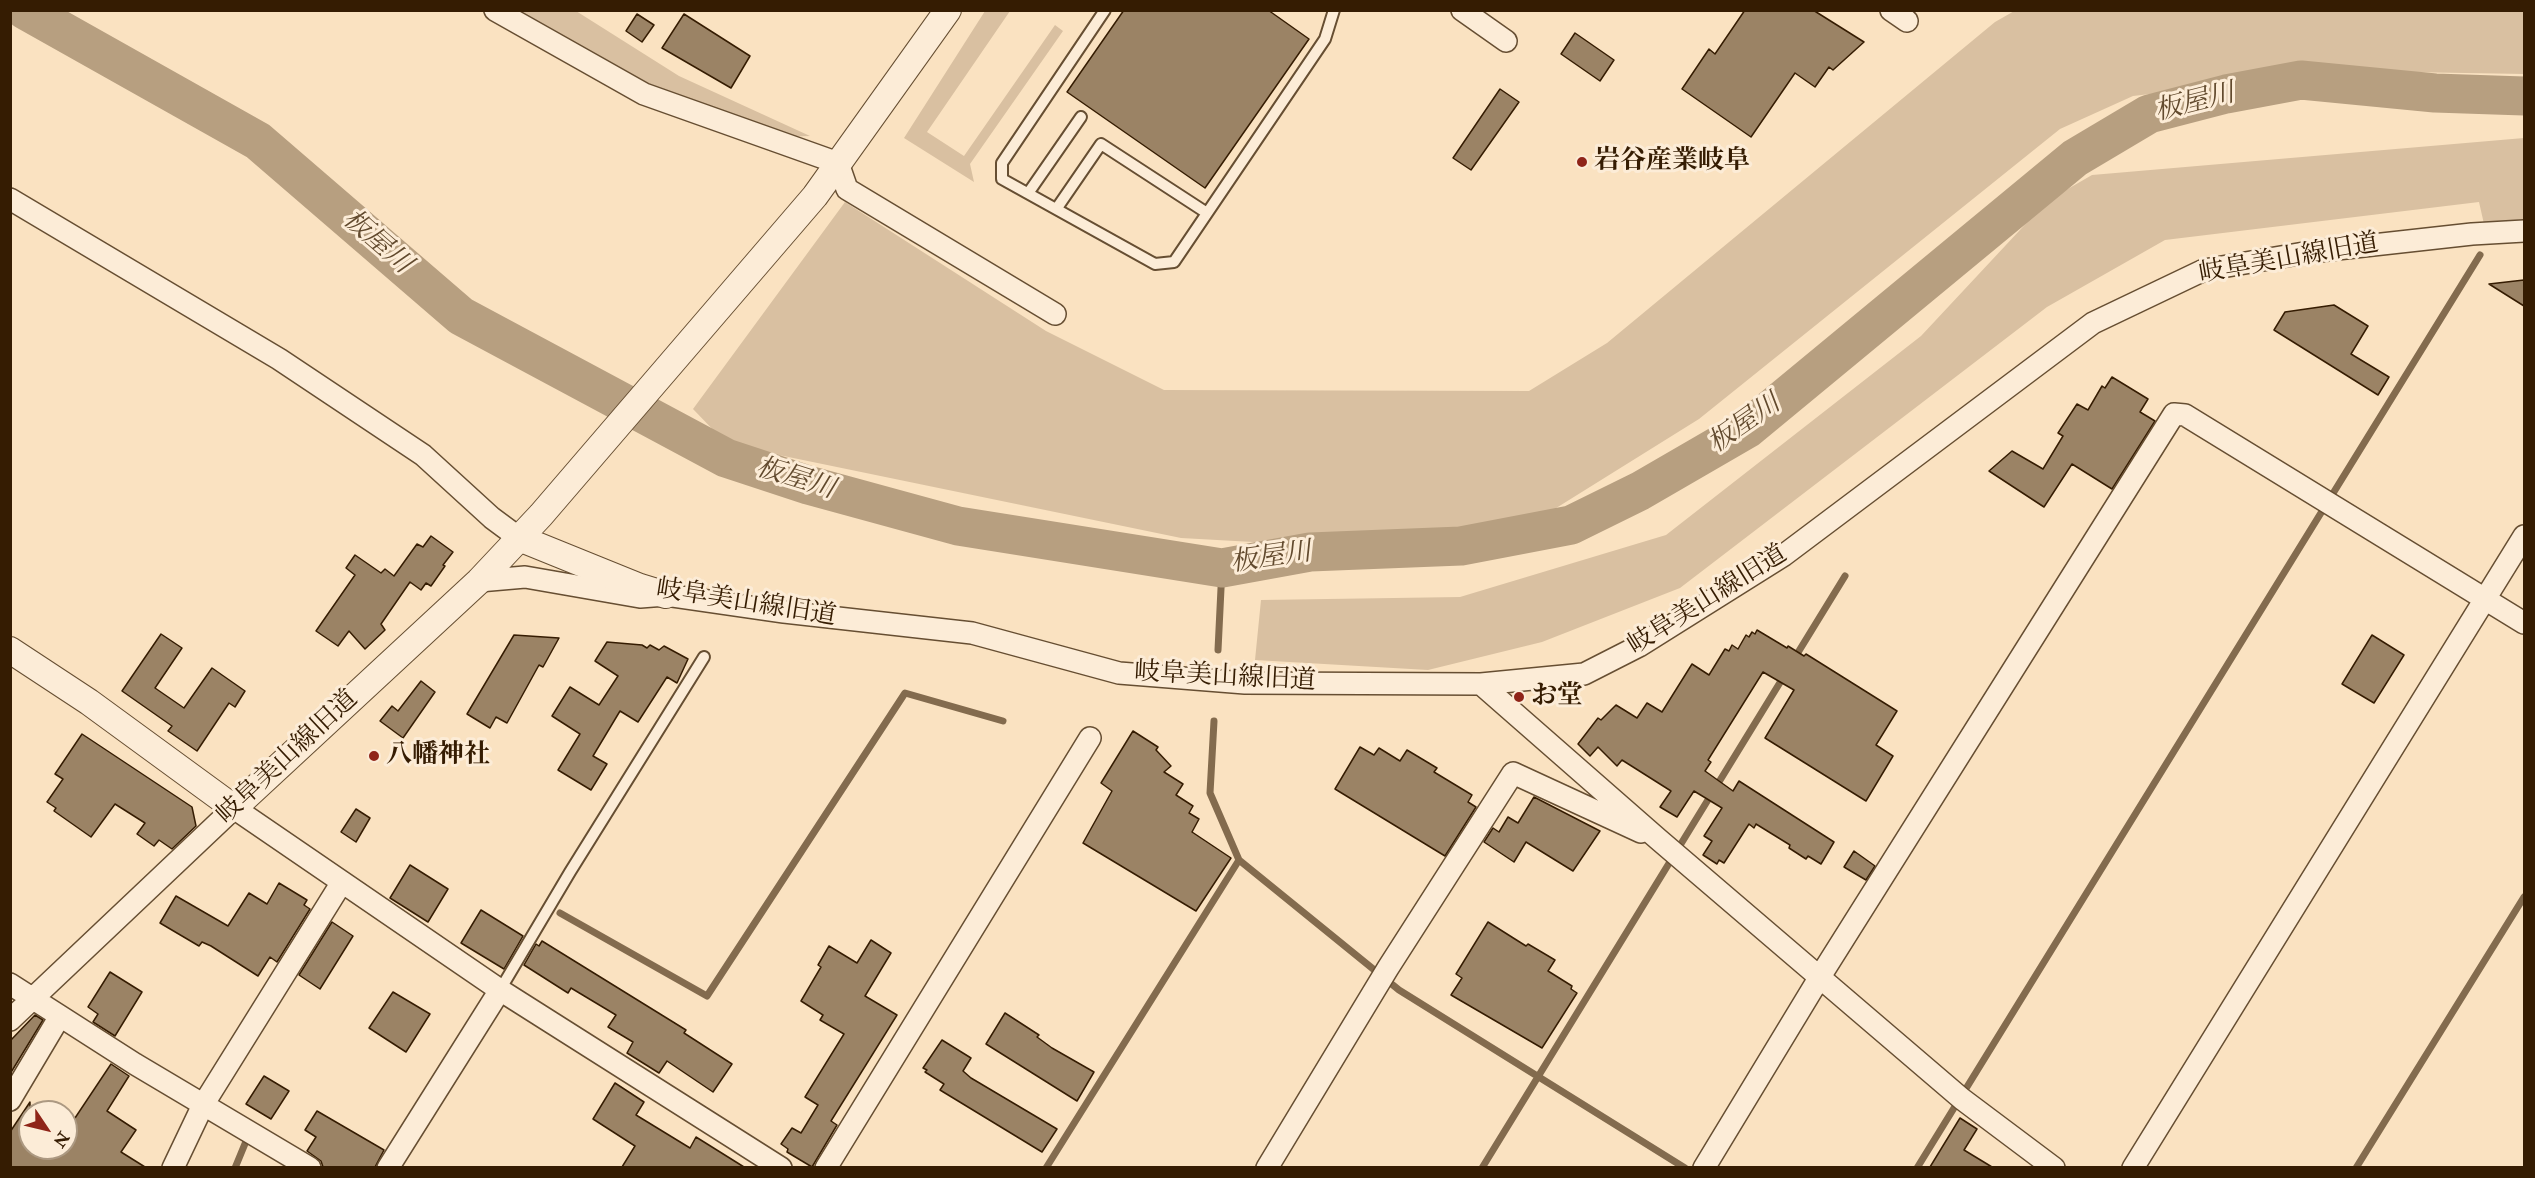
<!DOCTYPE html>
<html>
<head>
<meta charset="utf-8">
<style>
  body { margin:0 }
  #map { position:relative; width:2535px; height:1178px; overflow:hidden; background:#fae2c1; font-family:"IM FELL Double Pica",serif }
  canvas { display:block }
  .frame { position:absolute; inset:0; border:12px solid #351c02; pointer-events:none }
  .north { position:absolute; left:18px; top:1100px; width:60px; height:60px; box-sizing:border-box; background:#fcecd7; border:2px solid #ac9982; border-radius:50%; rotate:125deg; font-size:16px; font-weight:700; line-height:24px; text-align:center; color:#351c02 }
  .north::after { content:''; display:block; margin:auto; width:21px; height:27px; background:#8f2418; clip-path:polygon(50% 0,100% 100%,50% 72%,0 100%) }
</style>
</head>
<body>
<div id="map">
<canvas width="2535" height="1178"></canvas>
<div class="frame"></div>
<div class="north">N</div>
</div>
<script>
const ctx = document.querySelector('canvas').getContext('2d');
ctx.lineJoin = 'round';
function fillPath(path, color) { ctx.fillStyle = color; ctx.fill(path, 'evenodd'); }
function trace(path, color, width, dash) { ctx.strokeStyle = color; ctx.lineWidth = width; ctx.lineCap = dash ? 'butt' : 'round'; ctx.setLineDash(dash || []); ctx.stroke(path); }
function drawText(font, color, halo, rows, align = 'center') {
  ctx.font = font + ' "IM FELL Double Pica","Noto Serif JP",serif'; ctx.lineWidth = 6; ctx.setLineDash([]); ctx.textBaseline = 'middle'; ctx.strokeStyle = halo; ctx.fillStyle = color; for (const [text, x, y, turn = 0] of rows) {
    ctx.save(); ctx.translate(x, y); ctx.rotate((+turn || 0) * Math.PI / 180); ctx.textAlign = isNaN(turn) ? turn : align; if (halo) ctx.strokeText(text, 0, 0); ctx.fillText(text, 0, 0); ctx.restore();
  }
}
fillPath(new Path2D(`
  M2016,10L2524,11V74L2347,71L2133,96L2060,129L1699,419L1553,510L1464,531L1271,543L1181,538L769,453L720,437L693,409L845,202L1046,331L1164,390L1529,391L1607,343L1995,22Z
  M512,11H576L679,76L810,136L779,137L652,86Z
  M985,11H1010L927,132L964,156L1055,25L1063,31L970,164L974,182L904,138Z
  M2524,138V219L2484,224L2479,202L2165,240L2047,307L1680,588L1542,642L1428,670L1255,660L1261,600L1460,597L1666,535L1921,336L2047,201L2092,175Z`), '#d9c0a1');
trace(new Path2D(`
  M1218,650L1222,568
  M1794,659L1845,576
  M1214,721L1210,793L1239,860L1399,990L1685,1168
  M560,913L707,996L905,693L1003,721
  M235,1168L249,1134
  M1046,1168L1239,860
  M1482,1168L1784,676
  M1917,1168L2480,255
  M2356,1168L2524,897`), '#836b4e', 7);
trace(new Path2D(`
  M25,10L258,141L461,316L726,458L808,485L958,526L1222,568L1310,552L1461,546L1571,525L1640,491L1747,429L2075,158L2149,114L2226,94L2301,80L2435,93L2524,96`), '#b79f80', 39);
const building = new Path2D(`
  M1124,10H1268L1309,39L1205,188L1067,92Z
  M1745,10H1813L1864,42L1833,70L1829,67L1815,87L1795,73L1751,137L1682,89L1709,49L1715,54Z
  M637,14L654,25L642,42L626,31Z
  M684,14L750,56L731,88L662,48Z
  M1575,33L1614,60L1600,81L1561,54Z
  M1500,89L1519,102L1471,170L1453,158Z
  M2524,280V306L2489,284Z
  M2334,305L2368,326L2351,354L2389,377L2378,395L2274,330L2285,312Z
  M2112,377L2148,399L2140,412L2155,421L2112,489L2072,464L2044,507L1989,471L2012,451L2043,469L2063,436L2058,433L2077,404L2088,410L2102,386L2105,388Z
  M431,536L453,552L443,565L445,566L431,586L426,583L421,590L410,582L381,624L385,630L365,649L349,631L338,646L316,631L355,575L346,568L355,555L381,573L385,569L394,576L417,544L423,547Z
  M1757,630L1787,648L1788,646L1804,656L1806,654L1897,711L1876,745L1893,756L1866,801L1765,738L1794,690L1763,672L1708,760L1711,762L1705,771L1733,791L1739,781L1834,842L1821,864L1808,856L1806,859L1789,848L1790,845L1756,824L1754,828L1749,824L1724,863L1719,860L1717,864L1703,855L1712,841L1704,836L1722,808L1694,791L1677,817L1660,807L1671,791L1622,760L1617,766L1598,747L1590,756L1578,744L1598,718L1601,720L1616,705L1637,718L1647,703L1662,712L1692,664L1709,675L1725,649L1729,651L1732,645L1738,649L1746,635L1749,637L1752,632L1755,634Z
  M161,634L182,648L155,688L184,708L212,668L245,691L235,707L229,703L197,751L168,731L172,726L122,691Z
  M514,635L559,638L543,667L539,665L507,723L496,717L490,728L467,714Z
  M2372,635L2404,655L2374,703L2342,684Z
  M607,642L642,645L647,648L650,645L659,650L664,646L688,659L677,683L667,677L638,722L620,711L593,756L607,764L591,790L558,770L580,734L552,716L570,687L599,705L618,676L595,661Z
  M421,681L435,692L403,738L380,721L392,706L398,711Z
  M1133,731L1158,747L1156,750L1171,766L1164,772L1183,784L1176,795L1193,806L1189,813L1199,819L1192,832L1231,858L1196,911L1083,843L1112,791L1101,783Z
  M82,734L192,807L196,826L172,849L159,840L154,846L137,834L145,823L115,804L91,837L54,811L56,808L47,802L63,779L55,774Z
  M1360,747L1374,755L1379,748L1400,761L1407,750L1437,768L1434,772L1472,795L1468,802L1476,807L1445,856L1335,789Z
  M1534,797L1600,831L1573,871L1526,842L1514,862L1484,842L1493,828L1499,832L1508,817L1518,823Z
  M356,809L370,818L356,842L341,832Z
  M1854,851L1875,866L1866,880L1844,867Z
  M410,865L448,889L428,922L390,898Z
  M279,883L307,900L304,905L310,909L277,962L270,957L258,976L211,946L202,942L199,946L160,923L176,896L228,926L249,893L267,904Z
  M481,910L523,936L504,969L461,943Z
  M332,922L353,936L320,989L299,975Z
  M1488,922L1526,946L1528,944L1555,960L1548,971L1572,986L1571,989L1577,993L1542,1048L1451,995L1462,978L1456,974Z
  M871,940L891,953L865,996L897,1015L831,1121L837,1125L812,1167L787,1152L788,1149L781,1144L792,1128L801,1133L818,1105L805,1097L844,1034L820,1020L823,1015L801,1001L821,967L818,965L829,946L857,963Z
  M542,941L686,1030L684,1033L732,1064L713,1092L667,1061L659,1073L627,1053L633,1042L608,1027L616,1015L571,988L568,993L524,965L536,944L539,946Z
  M110,972L142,992L115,1036L93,1022L98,1014L88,1007Z
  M393,992L430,1014L406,1052L369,1028Z
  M1005,1013L1039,1035L1037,1037L1052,1048L1094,1072L1077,1101L986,1044Z
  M35,1015L43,1020L10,1074V1041Z
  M942,1040L971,1058L963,1071L971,1078L1057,1129L1042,1152L940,1090L944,1084L925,1072L927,1070L923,1068Z
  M111,1064L129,1076L107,1111L136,1130L121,1152L145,1167H10V1132L30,1102V1148H66V1112L75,1118Z
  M264,1076L289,1091L271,1119L246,1104Z
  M615,1083L644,1102L636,1115L690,1148L696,1137L744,1167H622L635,1146L593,1119Z
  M317,1111L384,1150L375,1167H323L321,1161L307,1151L316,1137L305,1130Z
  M1960,1118L1977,1129L1964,1150L1992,1167H1930Z`);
fillPath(building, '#9b8365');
trace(building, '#351c02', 1.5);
const service = new Path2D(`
  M1105,10L1002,163V179L1155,264L1174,262L1325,39L1334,10
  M1029,192L1081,117
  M1057,208L1101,144L1207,213
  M500,990L570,872L704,657`);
const minor = new Path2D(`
  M495,10L644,94L838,163L847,189L1055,314
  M1462,10L1506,41
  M1891,10L1907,21
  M10,199L279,359L423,455L492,518L519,538
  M479,581L525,577L640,597L666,595L784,612L972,633L1119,673L1245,683L1481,684L1584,674L1639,646L1784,555L2093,323L2204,270L2310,252L2472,234L2524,231
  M1481,684L1658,839L1962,1099L2054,1168
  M10,984L135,1064L310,1168
  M10,1020L234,808L500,990L781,1168
  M10,1100L60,1016
  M173,1168L203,1105L342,882
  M388,1168L500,990
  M826,1168L1090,738
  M1267,1168L1388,968L1513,773L1641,832
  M1704,1168L1821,975L2174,414L2185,415L2524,623
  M2133,1168L2524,536`);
const tertiary = new Path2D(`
  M519,538L640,587L666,595
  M10,650L89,702L234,808L479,581L541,515L815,196L948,10`);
trace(service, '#664e32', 14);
trace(minor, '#664e32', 24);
trace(tertiary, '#664e32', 28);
trace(service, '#fcecd7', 10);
trace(minor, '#fcecd7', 21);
trace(tertiary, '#fcecd7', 26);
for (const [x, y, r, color] of [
  [1582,162,6,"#8f2418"],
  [1519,697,6,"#8f2418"],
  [374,756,6,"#8f2418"]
]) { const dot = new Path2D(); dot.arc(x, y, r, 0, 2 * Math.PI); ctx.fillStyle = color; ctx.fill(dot); trace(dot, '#fcecd7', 2); }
drawText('bold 26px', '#351c02', '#fcecd7', [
  ["岩谷産業岐阜",1594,162],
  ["お堂",1531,697],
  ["八幡神社",386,756]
], 'left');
drawText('26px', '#351c02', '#fcecd7', [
  ["岐阜美山線旧道",2289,260,-10],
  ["岐阜美山線旧道",1708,601,-32],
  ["岐阜美山線旧道",746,604,9],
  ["岐阜美山線旧道",1225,678,3],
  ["岐阜美山線旧道",288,758,-43]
]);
drawText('italic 27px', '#624a2e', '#fcecd7', [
  ["板屋川",2195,104,-14],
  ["板屋川",376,243,41],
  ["板屋川",1745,425,-35],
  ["板屋川",795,480,17],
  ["板屋川",1271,559,-8]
]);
</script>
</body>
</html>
